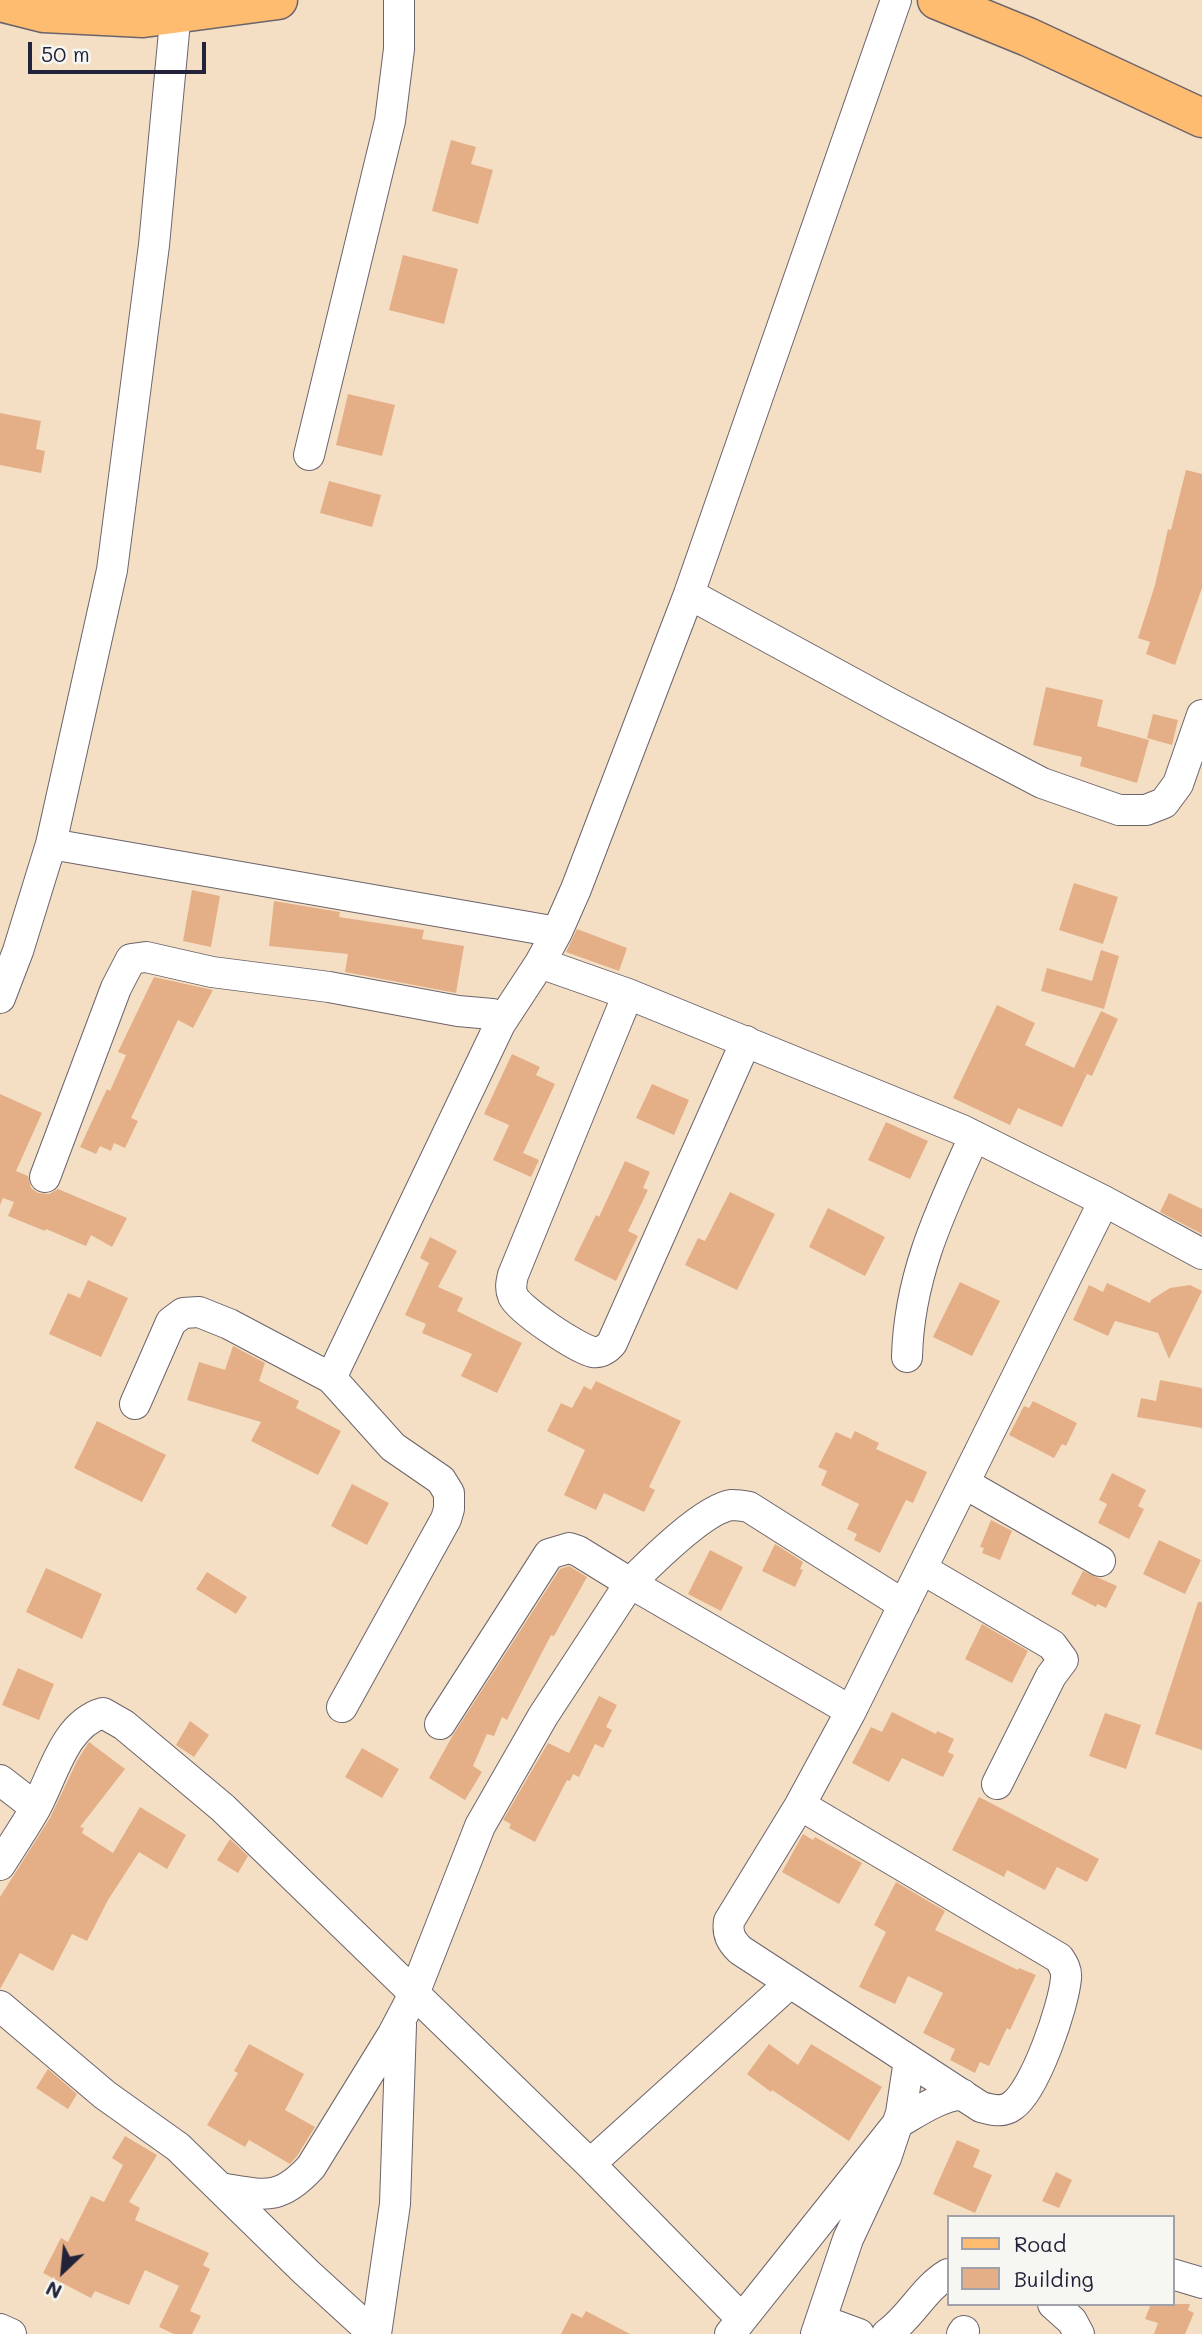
<!DOCTYPE html>
<html>
<head>
<meta charset="utf-8">
<style>
  body { margin:0 }
  #map { position:relative; width:1202px; height:2334px; overflow:hidden; background:#f4dfc4; font-family:Mali,sans-serif }
  canvas { display:block }
  .legend { position:absolute; left:947px; top:2215px; width:228px; height:91px; box-sizing:border-box; background:#f6f6f2; border:2px solid #a1a1a9; margin:0; padding:9px 12px; list-style:none; font-size:21px; color:#22223b }
  .legend li { display:flex; align-items:center; gap:14px; height:35px }
  .legend b { width:35px; border:2px solid #a1a1a9 }
  .north { position:absolute; left:28px; top:2236px; width:70px; height:70px; -webkit-text-stroke:5px #f6f6f2; paint-order:stroke; rotate:206deg; font-size:19px; font-weight:700; line-height:28px; text-align:center; color:#22223b }
  .north::after { content:''; display:block; margin:auto; width:24px; height:32px; background:#22223b; clip-path:polygon(50% 0,100% 100%,50% 72%,0 100%) }
  .scale { position:absolute; left:28px; top:42px; width:178px; height:32px; box-sizing:border-box; border:4px solid #22223b; border-top:0; padding-left:9px; font-size:21px; line-height:24px; white-space:nowrap; color:#22223b; -webkit-text-stroke:5px #f6f6f2; paint-order:stroke }
</style>
</head>
<body>
<div id="map">
<canvas width="1202" height="2334"></canvas>
<ul class="legend">
<li><b style="height:9px;background:#fdbc70"></b>Road</li>
<li><b style="height:19px;background:#e4af87"></b>Building</li>
</ul>
<div class="north">N</div>
<div class="scale">50 m</div>
</div>
<script>
const ctx = document.querySelector('canvas').getContext('2d');
ctx.lineJoin = 'round';
function fillPath(path, color) { ctx.fillStyle = color; ctx.fill(path, 'evenodd'); }
function trace(path, color, width, dash) { ctx.strokeStyle = color; ctx.lineWidth = width; ctx.lineCap = dash ? 'butt' : 'round'; ctx.setLineDash(dash || []); ctx.stroke(path); }
fillPath(new Path2D(`
  M451,140L476,147L471,164L493,170L478,224L432,211Z
  M403,255L458,269L444,324L389,310Z
  M348,394L395,405L382,456L336,445Z
  M0,413L41,421L36,449L45,451L41,473L0,465Z
  M1186,470L1202,474V588L1175,665L1146,654L1150,642L1138,638L1155,585L1168,529L1171,530Z
  M329,481L381,495L372,527L320,513Z
  M1046,687L1103,700L1097,726L1149,740L1137,783L1080,766L1082,757L1033,745Z
  M1153,714L1178,720L1172,745L1147,738Z
  M1074,883L1118,897L1103,944L1059,930Z
  M192,890L220,896L211,947L183,941Z
  M274,901L340,912L339,917L424,930L422,939L464,946L456,993L345,972L348,954L269,946Z
  M577,929L627,948L619,971L566,952Z
  M1101,950L1119,956L1104,1009L1041,991L1047,968L1092,981Z
  M154,977L213,990L193,1028L178,1020L131,1118L138,1121L125,1148L114,1143L111,1151L100,1146L96,1154L80,1147L107,1089L110,1091L126,1055L118,1052Z
  M997,1005L1035,1023L1025,1045L1087,1074L1062,1127L1018,1108L1010,1125L953,1098Z
  M1101,1011L1118,1019L1092,1076L1074,1068Z
  M512,1054L540,1067L536,1075L555,1084L523,1153L539,1160L531,1177L493,1160L509,1125L484,1114Z
  M652,1084L689,1100L674,1135L636,1118Z
  M0,1094L42,1113L16,1171L28,1176L31,1188L38,1193L49,1194L58,1189L127,1218L112,1247L91,1235L86,1246L46,1229L45,1231L8,1216L14,1202L3,1198L0,1205Z
  M886,1122L928,1141L910,1179L868,1160Z
  M625,1161L650,1172L643,1188L648,1190L628,1231L638,1236L616,1281L574,1260L596,1215L599,1217Z
  M730,1192L775,1214L737,1290L685,1265L698,1238L705,1241Z
  M1169,1193L1202,1209V1234L1160,1212Z
  M828,1208L885,1237L865,1276L809,1247Z
  M430,1237L457,1251L438,1287L463,1298L457,1311L522,1343L497,1393L461,1376L472,1354L422,1333L426,1324L405,1315L429,1263L420,1258Z
  M88,1280L128,1298L101,1357L49,1334L68,1293L80,1298Z
  M960,1282L1000,1301L972,1356L933,1337Z
  M1107,1283L1150,1303L1151,1300L1170,1288L1190,1285L1202,1291L1169,1359L1158,1333L1115,1321L1108,1336L1073,1320L1089,1285L1103,1292Z
  M233,1346L265,1363L259,1381L299,1401L296,1408L341,1431L318,1475L251,1441L261,1422L187,1400L199,1362L225,1370Z
  M1160,1380L1202,1388V1428L1137,1417L1141,1398L1156,1401Z
  M596,1381L681,1421L649,1487L655,1490L644,1512L604,1493L596,1510L564,1495L585,1450L547,1431L561,1403L572,1408L584,1386L591,1390Z
  M1033,1401L1077,1423L1066,1446L1062,1444L1054,1458L1009,1435L1024,1406L1029,1408Z
  M97,1421L166,1455L142,1502L74,1468Z
  M855,1431L879,1443L876,1449L927,1472L913,1503L906,1500L880,1553L854,1540L857,1534L847,1529L859,1504L821,1485L827,1471L818,1467L836,1432L851,1439Z
  M1112,1473L1146,1490L1138,1506L1144,1509L1129,1539L1098,1523L1107,1504L1099,1500Z
  M352,1484L389,1503L367,1545L331,1526Z
  M991,1520L1012,1531L1000,1560L982,1553L984,1548L980,1547Z
  M1159,1540L1201,1560L1185,1594L1143,1574Z
  M775,1544L803,1562L800,1569L803,1570L795,1587L762,1571Z
  M710,1550L743,1567L721,1611L688,1594Z
  M569,1566L587,1577L554,1636L551,1635L507,1720L502,1717L494,1736L487,1734L473,1766L482,1772L465,1800L429,1778L453,1735L560,1569Z
  M46,1568L102,1594L82,1639L26,1612Z
  M1083,1571L1117,1586L1106,1608L1097,1604L1096,1607L1071,1594Z
  M207,1572L247,1597L236,1614L196,1589Z
  M1198,1602H1202V1750L1155,1734Z
  M982,1624L1028,1651L1012,1683L965,1659Z
  M18,1668L54,1684L39,1720L2,1705Z
  M599,1696L617,1705L606,1727L612,1730L603,1748L595,1744L579,1777L573,1774L570,1781L567,1780L535,1842L509,1828L511,1824L503,1820L548,1743L569,1753Z
  M892,1712L936,1734L937,1731L954,1739L948,1752L954,1755L943,1777L902,1758L889,1782L852,1763L871,1727L882,1732Z
  M1105,1713L1141,1725L1126,1769L1089,1756Z
  M190,1721L209,1735L194,1757L176,1745Z
  M89,1742L125,1769L80,1827L84,1828L82,1833L113,1853L140,1807L186,1835L167,1869L139,1852L108,1900L87,1941L72,1934L53,1971L20,1953L0,1989V1897L50,1818L77,1761Z
  M362,1748L399,1769L382,1798L345,1777Z
  M979,1797L1099,1859L1087,1882L1057,1867L1045,1890L1007,1870L1004,1877L952,1850Z
  M803,1834L813,1840L815,1837L862,1863L839,1904L782,1872Z
  M230,1839L248,1856L238,1873L217,1860Z
  M896,1882L945,1911L935,1930L1018,1970L1019,1968L1036,1975L1010,2030L1007,2028L989,2066L980,2062L975,2073L950,2060L955,2049L923,2033L943,1993L908,1976L895,2004L859,1987L886,1932L874,1925Z
  M249,2044L304,2074L285,2110L315,2127L297,2156L290,2164L249,2140L245,2147L207,2125L238,2073L234,2071Z
  M769,2044L798,2065L811,2044L882,2087L849,2141L772,2090L771,2092L747,2074Z
  M48,2069L77,2094L68,2109L36,2088Z
  M125,2136L157,2155L129,2202L140,2208L135,2220L209,2253L203,2265L210,2269L190,2311L201,2316L192,2334H174L159,2327L179,2286L145,2270L129,2305L95,2291L91,2298L43,2273L61,2238L68,2242L91,2196L104,2202L123,2165L112,2158Z
  M957,2140L980,2150L973,2167L992,2175L975,2213L933,2194Z
  M1056,2172L1072,2180L1059,2208L1042,2201Z
  M1151,2304H1190L1188,2310L1194,2313L1185,2334H1154L1158,2323L1145,2319Z
  M586,2311L630,2334H561L572,2313L582,2318Z`), '#e4af87');
const minor = new Path2D(`
  M896,0L689,594L576,889L557,932L540,963L628,994L962,1130L1104,1201L1202,1254
  M309,455L390,121L399,49V0
  M689,594L891,704L1042,783L1119,810H1146L1164,803L1178,784L1202,715
  M51,844L557,932
  M628,994L513,1275C511,1283 510,1289 513,1296C519,1310 578,1349 593,1352C601,1353 607,1349 612,1343L746,1041
  M0,998L18,951L51,844L112,570L154,245L177,0
  M45,1177L116,988L131,959L146,957L212,972L329,987L458,1011L492,1014L500,1024
  M907,1357C909,1275 941,1210 974,1137
  M135,1404L171,1322L183,1313L199,1312L229,1324L331,1378
  M964,1483L1100,1561
  M922,1569L1052,1645L1063,1660L1051,1676L997,1784
  M342,1707L446,1519L449,1509V1493L441,1480L393,1447L331,1378L500,1024L540,963
  M440,1724L549,1554L569,1548L578,1551L630,1583C650,1563 705,1508 732,1505C737,1505 744,1506 749,1507L904,1605
  M0,1780L35,1807
  M800,1805L1059,1958C1063,1964 1067,1970 1066,1978C1064,2005 1035,2091 1012,2106C1003,2113 992,2110 981,2107L740,1950C731,1941 727,1934 729,1921L800,1805L851,1711L1104,1201
  M0,1865C12,1846 24,1828 35,1809C53,1777 64,1724 103,1713L124,1725L223,1808L590,2164L741,2318
  M0,2006L105,2095L178,2147L306,2272L374,2334
  M590,2164L790,1983
  M220,2188C264,2195 279,2202 311,2167L393,2034L414,1994L480,1826L543,1716L630,1583L851,1711
  M1172,2274L1202,2283
  M1053,2304L1072,2321L1079,2334
  M821,2320L859,2334
  M0,2329L11,2334
  M376,2334L395,2204L401,2025
  M730,2334L898,2123C919,2111 937,2098 962,2094
  M816,2334L848,2239L886,2158L901,2113L909,2060
  M887,2334C911,2317 923,2289 948,2274
  M962,2334L964,2331`);
const major = new Path2D(`
  M937,0L1028,37L1202,118
  M0,2L44,13L143,18L278,0`);
trace(minor, '#6c646b', 32);
trace(major, '#6c646b', 41);
trace(minor, '#fff', 30);
trace(major, '#fdbc70', 38);
</script>
</body>
</html>
